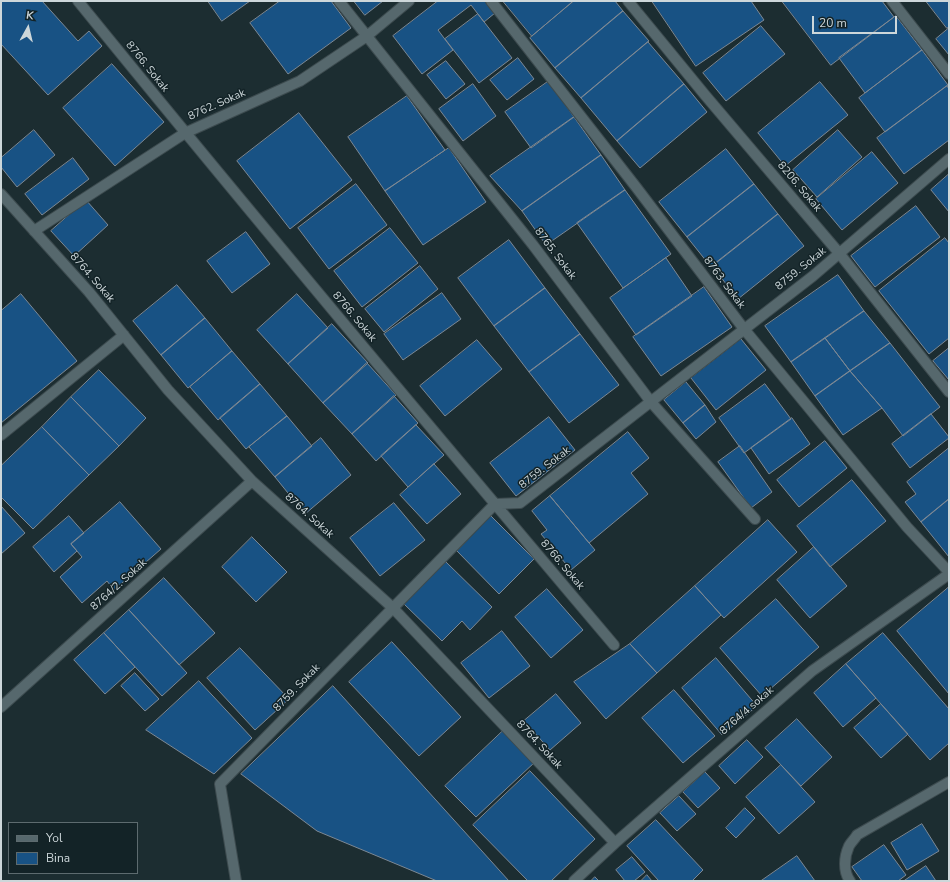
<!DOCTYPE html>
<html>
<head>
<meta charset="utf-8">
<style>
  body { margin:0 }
  #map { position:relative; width:950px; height:882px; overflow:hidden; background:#1c2d31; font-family:"Nunito Sans",sans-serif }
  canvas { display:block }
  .frame { position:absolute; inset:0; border:2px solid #cdd7da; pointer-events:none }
  .legend { position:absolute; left:8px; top:822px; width:130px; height:52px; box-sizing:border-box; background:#132327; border:1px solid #5d6b6f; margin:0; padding:5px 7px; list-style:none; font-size:12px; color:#cdd7da }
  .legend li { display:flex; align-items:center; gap:8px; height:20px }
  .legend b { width:20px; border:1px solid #5d6b6f }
  .north { position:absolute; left:8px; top:8px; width:40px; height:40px; -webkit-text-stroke:3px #132327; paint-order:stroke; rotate:8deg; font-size:11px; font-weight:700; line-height:16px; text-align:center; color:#cdd7da }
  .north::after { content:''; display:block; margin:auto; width:14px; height:18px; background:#cdd7da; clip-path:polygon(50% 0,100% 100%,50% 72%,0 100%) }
  .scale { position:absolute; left:812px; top:16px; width:85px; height:18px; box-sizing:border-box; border:2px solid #cdd7da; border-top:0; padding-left:5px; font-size:12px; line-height:14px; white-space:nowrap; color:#cdd7da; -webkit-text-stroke:3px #132327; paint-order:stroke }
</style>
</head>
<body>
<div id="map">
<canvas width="950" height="882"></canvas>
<div class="frame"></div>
<ul class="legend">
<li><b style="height:5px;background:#56686d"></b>Yol</li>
<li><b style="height:11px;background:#185284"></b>Bina</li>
</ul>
<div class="north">K</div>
<div class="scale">20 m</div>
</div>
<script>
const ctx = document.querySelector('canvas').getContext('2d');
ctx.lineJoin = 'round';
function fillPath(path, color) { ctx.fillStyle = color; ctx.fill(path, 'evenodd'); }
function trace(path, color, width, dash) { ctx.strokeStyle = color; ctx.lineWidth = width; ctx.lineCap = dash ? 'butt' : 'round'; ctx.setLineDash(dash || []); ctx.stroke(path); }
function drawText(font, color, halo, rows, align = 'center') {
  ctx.font = font + ' "Nunito Sans",sans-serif'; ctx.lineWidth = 3; ctx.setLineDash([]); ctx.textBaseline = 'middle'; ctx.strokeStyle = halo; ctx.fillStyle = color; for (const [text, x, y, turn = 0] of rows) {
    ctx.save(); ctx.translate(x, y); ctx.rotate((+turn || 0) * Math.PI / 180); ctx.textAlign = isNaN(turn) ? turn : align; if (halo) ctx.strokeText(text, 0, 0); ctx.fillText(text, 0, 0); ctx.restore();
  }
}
const building = new Path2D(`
  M1,1H42L78,41L89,31L102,46L48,95L1,44Z
  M208,1H250L222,21Z
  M280,1H331L351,28L288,74L250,23Z
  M354,1H383L365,15Z
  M438,1H486L495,13L484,22L471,5L438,30L453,50L422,74L393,36Z
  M503,1H571L572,2L532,36Z
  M574,1H615L623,11L555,68L530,38Z
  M652,1H751L764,20L696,66Z
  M782,1H882L894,17L831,65Z
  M926,1H949V27L947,28Z
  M623,11L649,41L581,98L555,68Z
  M478,14L512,58L479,83L445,39Z
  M896,16L922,50L865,93L839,58Z
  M761,26L785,54L726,101L703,73Z
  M949,28V55L936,39Z
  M648,42L684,84L617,141L581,98Z
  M922,50L948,85L885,132L859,98Z
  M518,58L534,79L507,100L490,80Z
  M446,61L465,84L446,99L427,75Z
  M112,64L164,122L115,166L63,108Z
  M549,81L574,117L531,148L505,112Z
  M820,82L848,115L785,166L758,133Z
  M473,84L496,116L463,141L439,109Z
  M684,84L707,112L640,168L617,141Z
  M947,86L949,89V140L904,174L877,138Z
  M407,96L445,150L385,191L348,137Z
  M299,113L352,180L290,229L237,161Z
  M574,117L601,155L522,211L490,176Z
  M34,130L55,155L17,187L1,167V158Z
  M838,130L862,157L817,197L793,170Z
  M449,148L486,202L423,245L385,191Z
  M726,149L754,184L687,237L659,202Z
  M872,152L898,183L842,230L816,199Z
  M601,155L625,190L546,245L522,211Z
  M73,158L89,179L42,215L25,194Z
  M949,174V212L931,190Z
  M356,184L387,225L329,269L298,228Z
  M754,184L778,214L711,267L687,237Z
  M625,190L671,254L623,288L577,223Z
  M86,200L108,225L74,256L51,231Z
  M916,206L940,237L875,287L851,256Z
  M778,214L804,246L738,299L712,266Z
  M390,228L418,263L362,307L334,271Z
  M246,232L270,264L232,293L207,261Z
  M945,238L949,243V338L929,354L879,291Z
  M509,240L545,288L494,326L458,278Z
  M666,258L692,296L636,335L610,298Z
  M420,266L438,289L384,332L365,309Z
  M838,275L864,311L791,362L765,326Z
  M177,285L205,318L161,355L133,321Z
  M704,287L732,327L661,376L633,337Z
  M545,288L580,334L529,372L494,326Z
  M442,293L461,319L403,360L384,334Z
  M21,294L77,361L1,423V311Z
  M297,294L328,328L288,364L257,330Z
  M864,311L890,343L850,371L825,338Z
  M205,318L232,351L188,388L161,355Z
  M332,324L368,363L323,403L288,364Z
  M580,334L619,385L569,423L529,372Z
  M825,338L850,371L815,396L791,362Z
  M741,339L766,370L716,410L691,378Z
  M477,340L502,369L445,416L420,386Z
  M890,343L940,407L903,436L882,408L850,371Z
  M949,348V380L933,361Z
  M232,351L260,384L218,420L190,387Z
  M367,363L396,395L352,434L323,403Z
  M99,370L146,418L119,446L71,397Z
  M850,371L882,408L843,435L815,396Z
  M686,382L705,405L683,423L664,400Z
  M260,384L287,416L246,449L220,418Z
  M765,384L791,419L744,453L719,418Z
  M394,396L418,423L376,461L352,434Z
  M71,397L119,446L89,475L42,427Z
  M705,405L716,422L696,439L683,423Z
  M931,414L949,437V438L910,468L892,444Z
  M287,416L312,446L275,477L249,447Z
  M549,417L575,450L516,496L490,463Z
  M792,418L810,444L769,474L751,448Z
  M416,425L444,455L408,487L381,456Z
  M42,427L89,475L33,529L1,497V466Z
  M628,432L649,458L631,473L648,494L589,543L550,496Z
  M321,438L351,475L305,514L275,477Z
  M825,441L847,468L799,507L777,480Z
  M740,446L772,492L751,508L718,462Z
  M949,448V499L921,522L905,502L916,494L907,482Z
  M434,464L461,494L427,524L400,495Z
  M852,480L886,521L830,567L797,526Z
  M550,496L595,550L571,570L541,534L547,530L532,511Z
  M949,499V557L921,522Z
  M120,502L161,549L114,590L107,581L82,603L60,577L82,557L71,544Z
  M394,503L425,540L380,576L350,538Z
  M1,506L25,533L1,554Z
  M69,516L84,533L71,544L77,551L54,572L33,547Z
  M491,516L534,559L499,594L457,551Z
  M768,520L797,552L724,618L695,586Z
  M252,537L287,572L256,602L222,567Z
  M814,547L847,586L810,618L777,580Z
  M446,562L492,607L470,630L462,621L442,641L404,604Z
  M164,578L215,633L179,665L129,610Z
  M695,586L721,615L657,673L630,644Z
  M949,587V694L897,631Z
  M547,589L583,630L551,658L515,617Z
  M776,599L819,647L762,696L720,648Z
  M129,610L187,673L162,696L104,633Z
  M502,631L530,666L489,698L461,663Z
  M104,633L135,667L105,694L74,660Z
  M883,633L949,709V743L930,760L846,664Z
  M392,642L461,717L419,756L349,682Z
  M630,644L657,673L606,719L574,682Z
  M240,648L289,699L255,730L207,678Z
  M716,658L757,706L722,735L682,688Z
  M846,664L876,698L843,727L814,693Z
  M135,673L159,699L145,711L121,686Z
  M199,681L252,738L214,774L146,730Z
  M333,686L509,881H437L317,831L241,774Z
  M674,690L715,736L683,763L642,718Z
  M556,694L581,723L550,750L524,721Z
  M881,704L908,734L881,758L854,728Z
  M797,719L832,757L801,786L765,748Z
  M504,730L535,762L476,817L445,786Z
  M747,740L763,757L735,784L719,766Z
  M781,765L815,802L779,834L746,797Z
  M530,771L595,839L551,881H528L473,825Z
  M705,772L720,788L698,808L683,792Z
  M679,796L696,814L677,831L660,813Z
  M745,808L755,818L736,838L726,828Z
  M656,820L703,870L692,881H659L627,846Z
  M922,824L939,851L907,870L891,843Z
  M884,845L906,875L898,881H862L852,867Z
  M797,856L815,881H761Z
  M632,857L645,872L634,881H625L616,870Z
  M926,866L936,881H904Z
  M647,875L652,881H641Z
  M595,877L599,881H591Z`);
fillPath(building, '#185284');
trace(building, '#7c8894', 1);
const minor = new Path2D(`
  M78,1C254,218 434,432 614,645
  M339,1L533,245L651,402L755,519
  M491,1L636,187L744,329L907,527L949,572
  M628,1L705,95L839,253L949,392
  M892,1L949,74
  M1,194L89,292L168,390L252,481L393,608L615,843
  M34,231L185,133L300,81L367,36L409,1
  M1,435L124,335
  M1,707L252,481
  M236,881L220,784L495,504L520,503L813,276L949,159
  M574,881L615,843L812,671L949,574
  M850,881C843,871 844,857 849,846C851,842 855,839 857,835L949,782`);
trace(minor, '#3d4b4f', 12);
trace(minor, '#56686d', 10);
drawText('11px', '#cdd7da', '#132327', [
  ["8766. Sokak",147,67,51],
  ["8762. Sokak",217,105,-24],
  ["8206. Sokak",799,187,50],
  ["8765. Sokak",555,254,53],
  ["8759. Sokak",801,269,-39],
  ["8764. Sokak",92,278,49],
  ["8763. Sokak",724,283,53],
  ["8766. Sokak",354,317,50],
  ["8759. Sokak",545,468,-38],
  ["8764. Sokak",309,516,42],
  ["8766. Sokak",562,565,50],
  ["8764/2. Sokak",119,585,-42],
  ["8759. Sokak",297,688,-46],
  ["8764/4 sokak",747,711,-41],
  ["8764. Sokak",539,745,47]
]);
</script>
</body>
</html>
